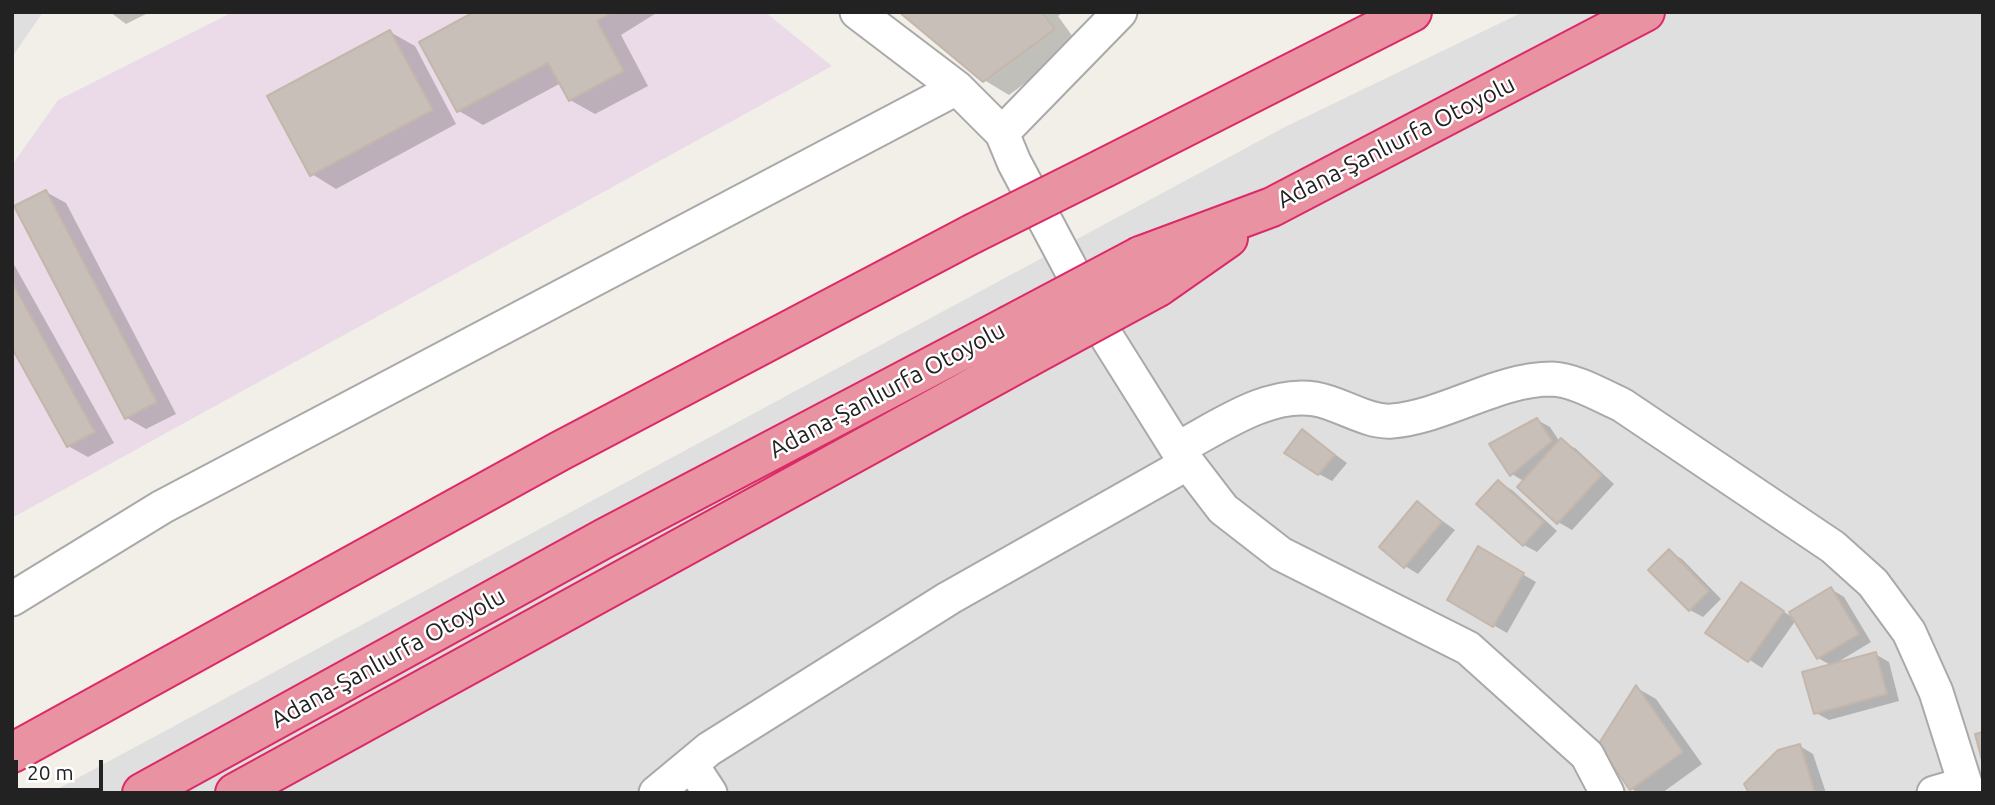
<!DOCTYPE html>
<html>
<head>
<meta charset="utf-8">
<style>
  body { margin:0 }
  #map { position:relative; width:1995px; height:805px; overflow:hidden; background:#f2efe9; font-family:Ubuntu,sans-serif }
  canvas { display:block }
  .frame { position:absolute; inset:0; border:14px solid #222; pointer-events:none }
  .scale { position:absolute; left:14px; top:760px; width:89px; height:32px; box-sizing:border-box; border:4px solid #222; border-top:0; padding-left:9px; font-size:21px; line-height:24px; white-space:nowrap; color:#222; -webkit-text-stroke:5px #fff; paint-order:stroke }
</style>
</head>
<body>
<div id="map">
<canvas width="1995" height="805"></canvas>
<div class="frame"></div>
<div class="scale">20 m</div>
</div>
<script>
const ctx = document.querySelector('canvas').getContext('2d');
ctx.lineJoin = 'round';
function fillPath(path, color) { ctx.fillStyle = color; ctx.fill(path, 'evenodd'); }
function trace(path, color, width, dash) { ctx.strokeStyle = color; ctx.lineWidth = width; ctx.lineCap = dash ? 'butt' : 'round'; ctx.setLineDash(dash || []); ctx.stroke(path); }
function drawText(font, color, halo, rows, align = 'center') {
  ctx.font = font + ' Ubuntu,sans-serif'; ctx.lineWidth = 5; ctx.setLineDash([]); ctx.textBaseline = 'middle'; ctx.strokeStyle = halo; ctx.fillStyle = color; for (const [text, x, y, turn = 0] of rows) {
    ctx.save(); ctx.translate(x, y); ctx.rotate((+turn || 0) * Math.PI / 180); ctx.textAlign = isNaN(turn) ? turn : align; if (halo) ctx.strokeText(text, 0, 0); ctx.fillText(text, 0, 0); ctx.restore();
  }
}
fillPath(new Path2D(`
  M12,12H43L12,57Z
  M1523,12H1983V793H50L1283,128Z`), '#e0dfdf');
fillPath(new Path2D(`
  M233,12H765L832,66L12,518V165L58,100Z`), '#ebdbe8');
fillPath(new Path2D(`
  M110,12H150L126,24Z
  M478,12H658L621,35L648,86L595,114L570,100L561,83L483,125L459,111Z
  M902,12H1063L1058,16L1078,44L1009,95L984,80Z
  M390,32L415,46L456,124L336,189L312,174Z
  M46,192L66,203L176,414L146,429L127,418Z
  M12,261L114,443L88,457L68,446L12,345Z
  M1537,420L1550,427L1560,442L1575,448L1614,484L1572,530L1558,522L1520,487L1525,482L1512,474Z
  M1303,431L1347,463L1332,481L1319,474Z
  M1498,482L1512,490L1557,531L1537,552L1524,545Z
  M1418,503L1455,530L1418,574L1405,566Z
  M1479,549L1536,582L1507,633L1450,600Z
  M1669,552L1682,559L1721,599L1703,617L1690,610Z
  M1831,589L1844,597L1871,642L1833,665L1875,654L1889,662L1899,701L1829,720L1816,713L1832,666L1818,658L1796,620L1762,668L1708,632L1754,592L1795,619Z
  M1637,688L1656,699L1702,764L1662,793H1638L1632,789L1600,745Z
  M1800,746L1813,754L1826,793H1751Z`), '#0003');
const building = new Path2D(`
  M474,12H613L597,21L624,71L569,101L548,63L457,112L419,42Z
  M899,12H1042L1055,29L983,82Z
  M390,30L433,110L310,176L267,96Z
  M46,190L157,402L125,419L14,206Z
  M12,282L95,432L67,447L12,348Z
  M1537,418L1552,441L1510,476L1489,444Z
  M1302,429L1335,455L1318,475L1284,453Z
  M1561,438L1602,475L1557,524L1517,487Z
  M1498,480L1544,522L1523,546L1476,504Z
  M1417,501L1442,522L1404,568L1379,547Z
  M1478,546L1524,573L1493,627L1447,600Z
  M1669,549L1709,591L1689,611L1648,570Z
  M1741,582L1784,611L1748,662L1705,633Z
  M1831,587L1859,634L1817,659L1789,612Z
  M1876,652L1887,694L1814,714L1802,672Z
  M1636,685L1683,752L1630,790L1598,745Z
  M1983,732V764L1975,734Z
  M1800,744L1815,793H1749L1744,784L1778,750Z`);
fillPath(building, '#c7bfb8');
trace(building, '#c4b6ab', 2);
const minor = new Path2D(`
  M857,12L957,88L1002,133L1014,162L1108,339L1177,449L1223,509L1281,554L1468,648L1587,755L1607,793
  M1002,133L1120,12
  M1177,449C1217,428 1268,391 1315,399C1340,403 1367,423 1392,421C1447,416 1497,379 1552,379C1575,380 1602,396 1622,405L1833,547L1873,583L1909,632L1936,692L1968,793
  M12,599L162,507L957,88
  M691,764L710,793
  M656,793L709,749L949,598L1188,463
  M1934,793L1965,784`);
const highway = new Path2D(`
  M1104,168L1412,12
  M1140,256L1272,207L1645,12
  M1158,287L1228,238
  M12,753L560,451L972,234
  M142,793L605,538L1008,326
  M235,793L1027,358`);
trace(minor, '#a9a9a9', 37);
trace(highway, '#dc2a67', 42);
trace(minor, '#fff', 33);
trace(highway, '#e892a2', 38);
const highwayBridge = new Path2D(`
  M972,234L1104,168
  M1008,326L1140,256
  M1027,358L1158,287`);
trace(highwayBridge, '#dc2a67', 42, []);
trace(highwayBridge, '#e892a2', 38);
drawText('24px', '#222', '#fff', [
  ["Adana-Şanlıurfa Otoyolu",1396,142,-27],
  ["Adana-Şanlıurfa Otoyolu",887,390,-28],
  ["Adana-Şanlıurfa Otoyolu",388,658,-29]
]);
</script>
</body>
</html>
